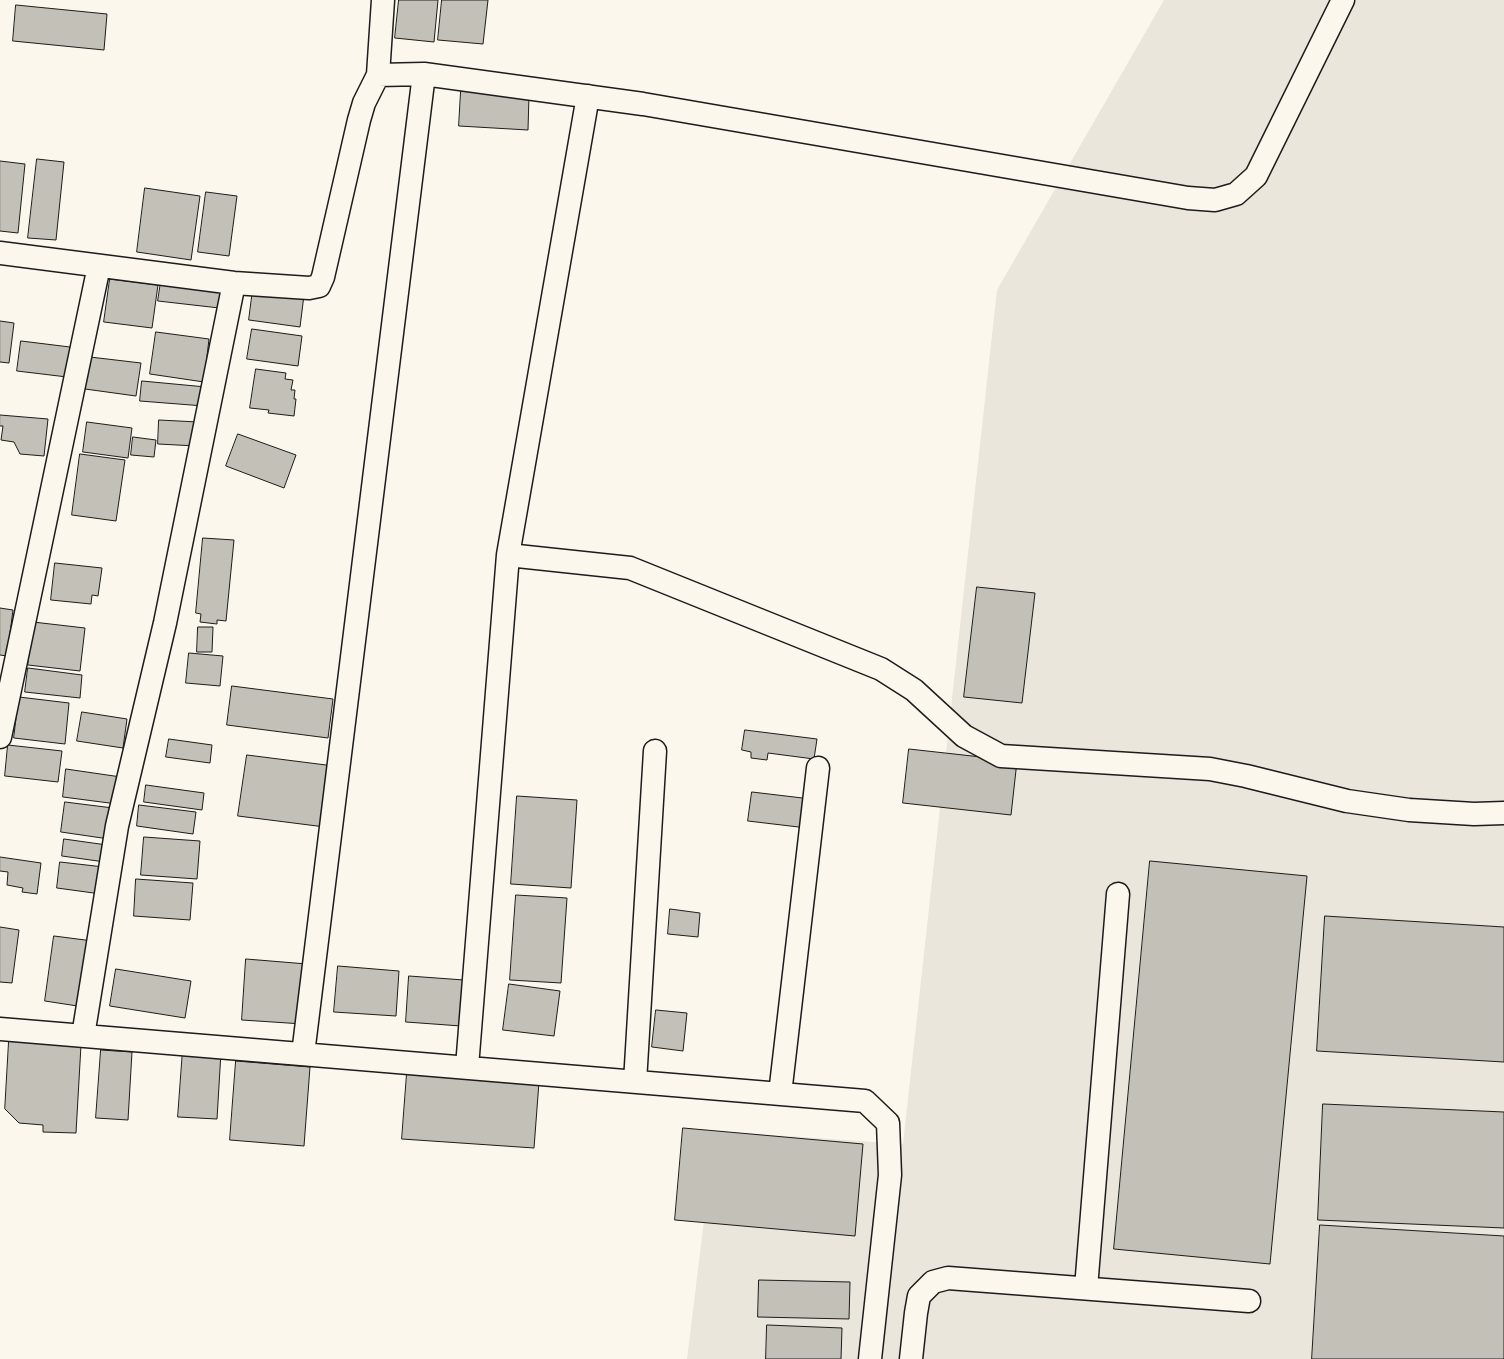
<!DOCTYPE html>
<html>
<head>
<meta charset="utf-8">
<style>
  body { margin:0 }
  canvas { display:block; background:#fbf7ec }
</style>
</head>
<body>
<canvas width="1504" height="1359"></canvas>
<script>
const ctx = document.querySelector('canvas').getContext('2d');
ctx.lineJoin = 'round';
function fillPath(path, color) { ctx.fillStyle = color; ctx.fill(path, 'evenodd'); }
function trace(path, color, width, dash) { ctx.strokeStyle = color; ctx.lineWidth = width; ctx.lineCap = dash ? 'butt' : 'round'; ctx.setLineDash(dash || []); ctx.stroke(path); }
fillPath(new Path2D(`
  M1164,0H1504V1359H687L715,1131L903,1144L997,290Z`), '#eae6dc');
const building = new Path2D(`
  M399,0H438L434,42L395,38Z
  M442,0H488L483,44L438,40Z
  M16,5L107,14L104,50L13,41Z
  M461,91L529,95L528,130L459,126Z
  M37,159L64,162L56,240L28,238Z
  M0,161L25,164L18,233L0,231Z
  M145,188L200,196L191,260L137,252Z
  M206,192L237,196L229,256L198,252Z
  M162,275L231,283L228,309L158,301Z
  M110,279L158,285L152,328L104,322Z
  M253,289L304,295L300,327L249,320Z
  M0,321L14,323L9,363L0,362Z
  M252,329L302,336L298,366L247,359Z
  M156,332L209,339L204,382L150,374Z
  M21,341L70,347L67,377L17,371Z
  M90,357L141,363L136,396L85,389Z
  M256,369L286,373L285,379L293,380L291,390H295L294,399H296L294,416L268,413L269,410L250,408Z
  M142,381L206,387L204,406L140,401Z
  M0,415L48,419L44,456L20,454L14,442L1,440L3,426H0Z
  M159,420L198,422L196,446L158,444Z
  M87,422L132,428L128,458L83,452Z
  M238,434L296,455L284,488L226,466Z
  M133,437L156,440L154,457L131,455Z
  M80,454L125,460L116,521L72,515Z
  M203,538L234,540L226,621L217,620V624L200,622L201,614L196,613Z
  M55,563L102,568L98,596L92,595L91,604L51,600Z
  M977,587L1035,593L1022,703L964,697Z
  M0,608L13,610L7,656L0,655Z
  M33,622L85,628L80,671L28,665Z
  M198,627H213L212,652H197Z
  M189,653L223,656L220,686L186,683Z
  M28,668L82,675L80,698L25,692Z
  M232,686L333,699L328,738L227,725Z
  M19,697L69,703L65,744L14,738Z
  M82,712L127,719L123,748L77,741Z
  M745,730L817,739L814,759L768,753L767,760L751,758V752L742,750Z
  M169,739L212,745L210,763L166,757Z
  M8,745L62,751L58,782L5,776Z
  M909,749L1017,761L1011,815L903,803Z
  M247,755L334,766L325,827L238,816Z
  M66,769L121,777L117,804L63,797Z
  M146,785L204,793L202,810L144,802Z
  M752,792L811,799L807,828L748,821Z
  M517,796L577,800L571,888L511,884Z
  M65,802L113,808L109,839L61,832Z
  M139,805L196,812L193,834L137,826Z
  M144,837L200,841L197,879L141,875Z
  M64,839L107,845L105,862L62,856Z
  M0,857L41,863L37,894L22,892L23,888L7,885L8,872L0,871Z
  M1150,861L1307,876L1270,1264L1114,1249Z
  M60,862L104,867L101,894L57,888Z
  M136,879L193,883L190,920L134,916Z
  M516,895L567,898L561,983L510,980Z
  M670,909L700,913L698,937L668,934Z
  M1325,916L1504,927V1062L1317,1051Z
  M0,927L19,930L12,983L0,982Z
  M54,936L93,941L84,1007L45,1001Z
  M246,959L307,964L303,1024L242,1020Z
  M338,966L399,971L396,1016L334,1012Z
  M116,969L191,981L185,1018L110,1006Z
  M409,976L464,980L461,1026L406,1022Z
  M509,984L560,991L554,1036L503,1030Z
  M656,1010L687,1013L683,1051L652,1047Z
  M9,1041L81,1045L76,1133L43,1132V1125L19,1123L5,1109Z
  M183,1049L221,1052L217,1119L178,1117Z
  M101,1050L132,1052L128,1120L96,1118Z
  M236,1061L310,1067L304,1146L230,1140Z
  M407,1073L539,1082L534,1148L402,1139Z
  M1323,1104L1504,1112V1228L1318,1220Z
  M683,1128L863,1144L855,1236L675,1220Z
  M1320,1225L1504,1236V1359H1312Z
  M759,1280L850,1282L849,1319L758,1317Z
  M767,1325L842,1328L841,1359H766Z`);
fillPath(building, '#c3c0b8');
trace(building, '#1c1c1c', 1);
const minor = new Path2D(`
  M378,75L383,0
  M0,253L234,283L309,288L319,286L323,277L359,120L364,103L378,75L424,74L643,104L1188,198L1215,200L1236,194L1256,176L1343,0
  M508,555L630,568L881,669L914,690L964,736L1001,756L1210,769L1246,776L1347,801L1409,810L1474,814L1504,813
  M0,737L99,266
  M0,1029L865,1101L888,1123L890,1175L870,1359
  M83,1036L117,826L165,623L234,283
  M303,1054L424,74
  M467,1067L508,555L588,96
  M635,1082L655,751
  M780,1094L818,768
  M1086,1288L1118,894
  M911,1359L916,1313L919,1296L933,1282L948,1278L1249,1301`);
trace(minor, '#1c1c1c', 25);
trace(minor, '#fbf7ec', 22);
</script>
</body>
</html>
